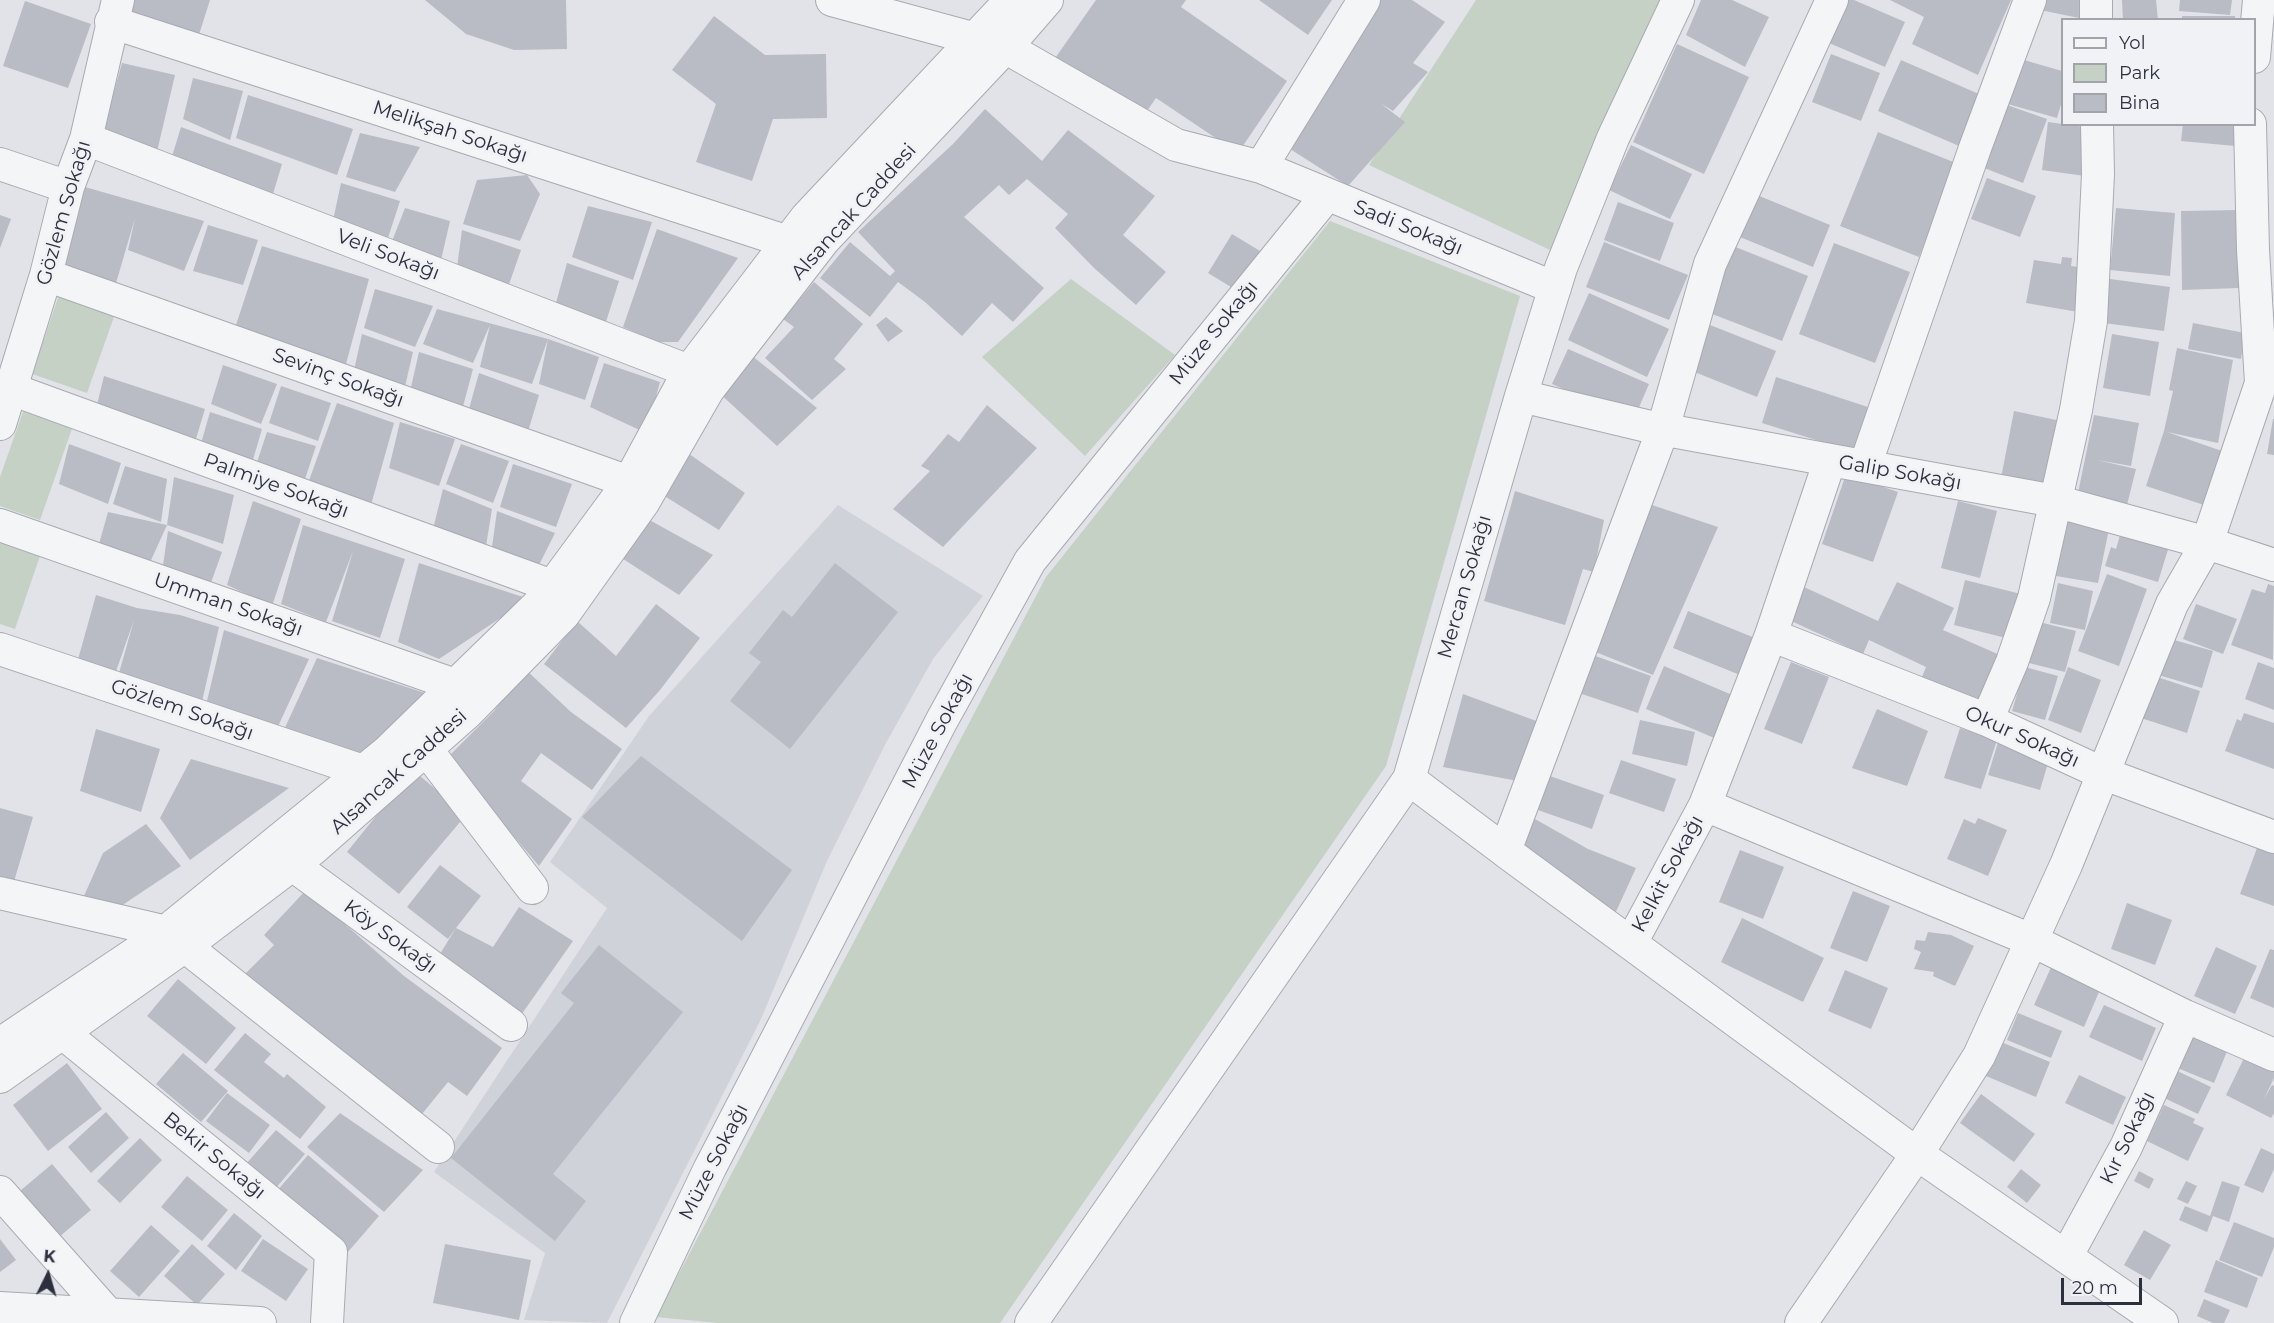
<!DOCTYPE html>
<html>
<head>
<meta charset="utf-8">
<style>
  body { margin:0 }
  #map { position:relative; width:2274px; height:1323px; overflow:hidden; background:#e2e3e8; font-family:Montserrat,sans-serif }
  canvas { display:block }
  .legend { position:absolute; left:2061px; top:18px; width:195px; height:108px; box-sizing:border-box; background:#f1f2f6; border:2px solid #a2a4ac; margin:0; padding:8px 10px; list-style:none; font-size:18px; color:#2c303e }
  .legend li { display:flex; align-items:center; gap:12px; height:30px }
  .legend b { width:30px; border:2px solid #a2a4ac }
  .north { position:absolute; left:18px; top:1245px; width:60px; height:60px; -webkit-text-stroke:4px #f1f2f6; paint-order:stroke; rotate:5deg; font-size:16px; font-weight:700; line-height:24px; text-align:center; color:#2c303e }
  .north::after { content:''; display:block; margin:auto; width:21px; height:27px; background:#2c303e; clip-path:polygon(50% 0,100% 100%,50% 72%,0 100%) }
  .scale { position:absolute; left:2061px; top:1278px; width:81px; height:27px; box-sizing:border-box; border:3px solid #2c303e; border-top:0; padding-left:8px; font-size:18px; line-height:21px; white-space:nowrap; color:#2c303e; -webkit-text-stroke:4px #f1f2f6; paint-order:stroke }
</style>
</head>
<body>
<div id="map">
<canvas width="2274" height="1323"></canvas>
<ul class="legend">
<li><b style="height:8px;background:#f4f5f7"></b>Yol</li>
<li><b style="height:16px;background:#c5d1c4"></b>Park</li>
<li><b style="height:16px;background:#b9bcc5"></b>Bina</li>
</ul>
<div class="north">K</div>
<div class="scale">20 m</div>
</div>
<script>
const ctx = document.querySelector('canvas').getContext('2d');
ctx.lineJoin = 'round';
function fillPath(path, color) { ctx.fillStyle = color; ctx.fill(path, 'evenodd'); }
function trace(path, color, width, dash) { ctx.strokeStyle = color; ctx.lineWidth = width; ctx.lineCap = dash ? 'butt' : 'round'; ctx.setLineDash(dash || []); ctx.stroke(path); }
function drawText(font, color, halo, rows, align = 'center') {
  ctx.font = font + ' Montserrat,sans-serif'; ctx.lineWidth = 6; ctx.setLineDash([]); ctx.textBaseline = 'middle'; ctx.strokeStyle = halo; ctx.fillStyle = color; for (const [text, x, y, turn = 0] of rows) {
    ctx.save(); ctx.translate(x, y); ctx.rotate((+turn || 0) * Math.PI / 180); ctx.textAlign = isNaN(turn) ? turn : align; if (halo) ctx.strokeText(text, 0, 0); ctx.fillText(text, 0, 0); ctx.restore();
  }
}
fillPath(new Path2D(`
  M838,505L983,596L933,659L886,743L827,861L761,1019L607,1323L524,1320L545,1253L434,1172L607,908L550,862L649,716Z`), '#d0d2da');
fillPath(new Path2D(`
  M1476,0H1672L1550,250L1369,165Z
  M1330,221L1520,296L1386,766L1000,1323H718L656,1317L1046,577Z
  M1071,279L1175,355L1085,456L982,357Z
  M60,292L116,311L87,393L32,374Z
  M25,406L74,423L40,520L0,506V477Z
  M0,536L42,550L15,629L0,624Z`), '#c5d1c4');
fillPath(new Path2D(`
  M135,0H210L197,41L129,18Z
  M425,0H566L567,49L514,50L466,34Z
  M1096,0H1186L1181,7L1287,81L1238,153L1156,98L1138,124L1046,71Z
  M1259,0H1332L1308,35Z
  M1377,0H1412L1445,22L1413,63L1428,72L1393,111L1380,103L1405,122L1348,186L1287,147Z
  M1701,0H1732L1769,17L1745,67L1686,35Z
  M1840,0H1854L1905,22L1885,67L1822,40Z
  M1890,0H2011L1978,75L1912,44L1924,17Z
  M2042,0H2090L2089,20L2040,10Z
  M2122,0H2156L2158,20H2123Z
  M2180,0H2232L2230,15L2179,11Z
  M25,1L91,24L68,88L3,66Z
  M714,16L765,55L826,54L827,118L773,119L752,181L696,162L716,104L672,70Z
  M2182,16H2235V20H2182Z
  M1677,44L1749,77L1704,174L1633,142Z
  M1831,54L1880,73L1861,121L1812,102Z
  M2017,58L2062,71V101L2057,118L2004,103Z
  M1901,60L1988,98L1966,149L1878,111Z
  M122,63L175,75L155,160L101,138Z
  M193,78L243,91L230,140L183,119Z
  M248,95L353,129L337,175L236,138Z
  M2007,105L2047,119L2023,183L1984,168Z
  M985,109L1042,161L1068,130L1155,196L1123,235L1166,272L1136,305L1094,268L1055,228L1068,214L1027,179L1009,195L999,185L964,217L1044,288L1013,322L992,303L962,336L925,302L898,282L870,317L820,278L850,242L890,276L895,271L858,232L953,144Z
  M2048,122L2092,128L2085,176L2042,170Z
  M2183,124H2237L2235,146L2181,141Z
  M181,127L282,164L270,204L170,163Z
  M1878,132L1956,163L1919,257L1840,226Z
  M360,133L420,147L395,192L346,177Z
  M1631,145L1692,174L1670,219L1609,190Z
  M527,175L540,194L520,241L463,224L477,180Z
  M1987,178L2036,196L2020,237L1971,219Z
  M341,183L400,201L385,247L332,225Z
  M85,187L204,221L184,271L128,250L135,218L114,290L63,270Z
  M1757,195L1830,225L1813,267L1740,237Z
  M1618,202L1674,223L1660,261L1604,240Z
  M588,206L652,222L633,280L572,257Z
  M405,208L450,221L439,269L389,249Z
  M2116,208L2175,213L2170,276L2110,270Z
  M2238,210L2239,288L2182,290L2181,211Z
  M0,215L11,219L0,248Z
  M208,225L258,240L243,285L193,271Z
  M657,229L738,258L678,342H657L623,327Z
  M462,230L521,250L506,293L456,275Z
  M1232,234L1260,251L1236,290L1208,273Z
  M1604,242L1688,275L1669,320L1586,287Z
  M1834,243L1910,272L1875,363L1799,334Z
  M262,246L369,279L343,375L234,331Z
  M1733,246L1808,276L1782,341L1707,312Z
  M2062,257L2072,258L2071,266L2086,268L2078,312L2026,303L2034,260L2061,264Z
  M567,263L619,281L604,328L554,310Z
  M2110,279L2170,287L2164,331L2104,323Z
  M814,282L863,324L834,359L846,369L812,400L765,358L794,327L783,319Z
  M375,289L433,306L415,347L364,328Z
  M1589,293L1669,329L1647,377L1568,340Z
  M437,309L548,339L599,357L585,400L539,384L548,339L532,384L480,367L490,325L473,363L423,344Z
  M886,317L903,331L888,342L876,325Z
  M2193,323L2245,333L2241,359L2188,349Z
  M1710,325L1776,351L1757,397L1692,371Z
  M362,334L413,352L403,395L353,375Z
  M2112,334L2159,342L2150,396L2103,388Z
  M2177,348L2233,360L2218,443L2167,432L2222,451L2204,505L2146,486L2164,431L2173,391L2169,390Z
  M1568,349L1649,384L1634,419L1552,384Z
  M746,351L817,408L777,446L718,392Z
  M419,352L473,369L461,414L409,396Z
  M604,363L660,382L646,433L590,407Z
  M223,365L277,384L261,424L211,404Z
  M479,373L539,395L526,438L467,416Z
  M104,376L205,409L192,452L94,417Z
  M1776,377L1868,407L1854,452L1762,423Z
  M281,386L331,403L318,441L269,423Z
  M337,403L394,423L369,512L307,486Z
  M987,405L1037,448L943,547L893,509L930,471L921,466L948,434L959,442Z
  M2014,411L2061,421L2048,488L2001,478Z
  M210,412L262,429L250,470L198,454Z
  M2094,415L2139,423L2131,466L2097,460L2136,469L2127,505L2078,493Z
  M2273,419H2274V455L2267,454Z
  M400,422L455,439L439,486L389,468Z
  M267,432L316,446L302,488L254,471Z
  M69,444L121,463L108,504L59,484Z
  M461,444L509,461L493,503L446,484Z
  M682,449L745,493L719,530L658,492Z
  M513,464L572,484L556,527L500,507Z
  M125,466L167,479L161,522L113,504Z
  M1846,474L1898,492L1873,562L1822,544Z
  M174,477L234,495L223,544L167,525Z
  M443,489L492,509L485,552L432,533Z
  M1515,491L1604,520L1594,572L1583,569L1565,625L1484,601Z
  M253,501L301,519L272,606L227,585Z
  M1958,501L1997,511L1980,578L1941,568Z
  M1646,503L1718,527L1653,675L1593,651Z
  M497,511L555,533L536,571L491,554Z
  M108,512L167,525L147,569L97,551Z
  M2063,515L2110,524L2098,583L2050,575Z
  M644,517L713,555L679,595L620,557Z
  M303,525L405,559L380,638L332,621L353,551L326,622L281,604Z
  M168,531L222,552L208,591L162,572Z
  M2120,535L2170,543L2158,582L2105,566L2111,547L2116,549Z
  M419,563L529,599L439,659L398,642Z
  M835,563L898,612L790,749L730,701L761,662L749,653L783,610L792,617Z
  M2107,574L2147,589L2119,666L2078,651Z
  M1965,580L2021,594L2010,639L1954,625Z
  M1897,582L1954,608L1943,630L2002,656L1980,703L1922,677L1926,667L1869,640L1863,654L1789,620L1804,587L1878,621Z
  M2058,583L2093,591L2085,630L2050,623Z
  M2268,584L2274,586L2273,660L2231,645L2252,589L2265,593Z
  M96,595L137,608L180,615L219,627L201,706L119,673L134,620L114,677L77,663Z
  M656,604L700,638L660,690L626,728L544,664L577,621L616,656Z
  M2196,604L2237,619L2223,654L2183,639Z
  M1688,611L1760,640L1745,677L1673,648Z
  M2035,621L2076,631L2065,672L2025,662Z
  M224,630L309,659L275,733L206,705Z
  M2167,638L2213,651L2202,688L2152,673Z
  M1590,654L1651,676L1638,713L1576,692Z
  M317,658L425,693L393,737L358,758L283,732Z
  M1791,662L1829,677L1802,744L1764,729Z
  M2258,662L2274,668V710L2245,699Z
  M1664,666L1737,697L1719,740L1646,709Z
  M2025,667L2058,676L2045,720L2012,711Z
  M2068,667L2101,680L2081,733L2048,720Z
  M524,668L571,712L622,749L592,790L541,753L521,781L572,819L539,866L447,758L494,711Z
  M2154,676L2200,691L2187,733L2141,718Z
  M1463,694L1539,722L1518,781L1443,767Z
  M1877,709L1928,731L1907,786L1852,768Z
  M2244,713L2274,723V769L2225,751L2237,719L2241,721Z
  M1640,720L1695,732L1687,766L1632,754Z
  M1960,728L1997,740L1981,789L1944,778Z
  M96,729L160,749L141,812L80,791Z
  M1999,739L2051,753L2040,790L1988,775Z
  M641,756L792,870L742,941L582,817Z
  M191,759L289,788L190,860L160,818Z
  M1621,760L1676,779L1664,812L1609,793Z
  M413,770L466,815L399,894L347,852Z
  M1547,775L1604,795L1592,829L1535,809Z
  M0,808L33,817L13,885L0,881Z
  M1978,818L2007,830L1988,876L1947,859L1964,819L1975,824Z
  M1535,819L1588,849L1636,868L1614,916L1519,851Z
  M146,824L181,866L115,910L84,896L103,853Z
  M2257,848L2274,854V906L2240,894Z
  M1740,850L1784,867L1763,919L1719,902Z
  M440,865L481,896L456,928L493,947L519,907L573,941L519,1018L435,962L456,928L448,939L407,907Z
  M306,890L404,976L502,1048L467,1096L448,1082L418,1119L241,978L274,945L264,935Z
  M1853,891L1890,906L1867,962L1830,948Z
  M2127,903L2172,920L2155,965L2111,949Z
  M1742,918L1824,958L1803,1002L1721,962Z
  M1928,932L1951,935L1974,946L1955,986L1933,976L1934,972L1914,969L1921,952L1914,949L1916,940L1925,941Z
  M599,945L683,1012L553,1174L586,1201L555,1241L451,1158L574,1003L561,993Z
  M2216,947L2257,966L2235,1014L2194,996Z
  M2270,949L2274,950V1008L2250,998Z
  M2053,963L2102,985L2084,1027L2034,1005Z
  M1845,970L1888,988L1871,1029L1828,1011Z
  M178,979L236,1028L206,1064L147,1016Z
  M2104,1005L2156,1028L2142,1061L2089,1037Z
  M2018,1013L2062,1031L2051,1058L2007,1040Z
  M245,1033L271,1054L264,1062L284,1078L287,1074L326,1107L300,1139L214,1070Z
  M2189,1033L2228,1049L2214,1083L2175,1067Z
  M2001,1042L2050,1062L2036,1097L1986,1076Z
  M183,1053L228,1091L201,1122L156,1084Z
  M2245,1056L2274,1070V1078L2264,1099L2272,1085L2274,1086V1113L2271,1118L2226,1095Z
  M67,1063L102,1109L48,1151L13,1105Z
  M2173,1069L2211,1087L2198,1114L2160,1096Z
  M2079,1075L2126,1097L2113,1125L2065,1103Z
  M227,1093L270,1125L249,1153L206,1121Z
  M1981,1094L2035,1134L2014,1162L1960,1123Z
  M2164,1105L2195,1119L2193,1123L2204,1128L2188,1161L2147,1141Z
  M106,1112L129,1138L91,1173L68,1147Z
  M340,1113L423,1170L384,1212L307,1147Z
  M276,1130L305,1154L275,1189L246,1164Z
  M140,1138L162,1160L120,1203L97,1181Z
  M2261,1148L2274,1154V1169L2263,1193L2244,1185Z
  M308,1155L379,1216L347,1253L276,1192Z
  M52,1164L91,1210L52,1243L14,1196Z
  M2021,1169L2041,1185L2027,1203L2007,1187Z
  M2139,1171L2154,1179L2149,1189L2134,1181Z
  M187,1176L228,1210L202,1241L161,1207Z
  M2186,1181L2197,1186L2188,1204L2177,1199Z
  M2222,1181L2240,1187L2229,1222L2213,1216L2207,1232L2179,1220L2185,1206L2210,1216Z
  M234,1213L262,1236L236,1270L207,1246Z
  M2234,1222L2274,1238V1247L2262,1277L2219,1260Z
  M151,1225L180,1251L139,1297L110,1271Z
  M2144,1230L2171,1245L2150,1280L2124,1265Z
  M0,1239L16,1260L0,1272Z
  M263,1239L308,1269L286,1301L241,1271Z
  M192,1244L225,1274L197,1305L164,1276Z
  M445,1244L531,1260L519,1320L433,1303Z
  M2216,1260L2258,1278L2247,1308L2204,1292Z
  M2204,1299L2230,1310L2224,1323H2213L2197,1316Z`), '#b9bcc5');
const minor = new Path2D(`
  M832,0L1005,47L1176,145L1261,167L1364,0
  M1832,0L1710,264L1663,429L1505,851L1917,1154L2162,1323
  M2096,0V20
  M111,22L788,242
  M2254,57L2259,0
  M86,139L689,371L706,380
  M0,164L68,187
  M1261,167L1555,288
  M46,275L629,482
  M0,385L552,586
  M1521,396L1655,428L2055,501L2207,543L2274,565
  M0,424L46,275L68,187L86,139L118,0
  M1830,460L1771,635L1705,805L2031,940L2185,1016L2274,1055
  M1865,466L1975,148L2030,0
  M0,525L455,685
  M1771,635L1987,720L2102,773L2274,837
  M0,649L363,771
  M1987,720L2012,662L2034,598L2076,410L2091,321L2098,174L2097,124
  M426,749L532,888
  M1409,779L1521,396L1561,268L1613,138L1678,0
  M275,852L511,1025
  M0,893L167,932L438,1147
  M1631,943L1705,805
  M47,1020L331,1252L327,1323
  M0,1044L158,938L269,848L387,752L540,603L629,482L689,371L806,218L1011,0
  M0,1077L185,946L313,849L467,713L564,614L643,503L708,390L824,240L1014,38L1047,0
  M0,1192L108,1314
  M2066,1257L2126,1147L2185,1016
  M0,1308L260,1323
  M636,1323L710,1168L942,720L1030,561L1327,195
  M1031,1323L1409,779L1505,851
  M1801,1323L1917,1154L1979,1056L2066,865L2172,604L2207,543L2261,383L2253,250L2250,124`);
trace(minor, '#a8aab2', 34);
trace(minor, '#f4f5f7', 32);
drawText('20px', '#2c303e', '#f1f2f6', [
  ["Melikşah Sokağı",450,132,18],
  ["Alsancak Caddesi",854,212,-48],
  ["Gözlem Sokağı",64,213,-74],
  ["Sadi Sokağı",1408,228,22],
  ["Veli Sokağı",388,255,21],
  ["Müze Sokağı",1214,333,-51],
  ["Sevinç Sokağı",338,378,20],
  ["Galip Sokağı",1900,473,10],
  ["Palmiye Sokağı",276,486,20],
  ["Mercan Sokağı",1465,587,-74],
  ["Umman Sokağı",228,605,19],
  ["Gözlem Sokağı",182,710,19],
  ["Müze Sokağı",938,731,-62],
  ["Okur Sokağı",2022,737,24],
  ["Alsancak Caddesi",399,772,-42],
  ["Kelkit Sokağı",1668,874,-62],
  ["Köy Sokağı",390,937,36],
  ["Kır Sokağı",2128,1138,-64],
  ["Bekir Sokağı",214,1156,39],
  ["Müze Sokağı",714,1162,-63]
]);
</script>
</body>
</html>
